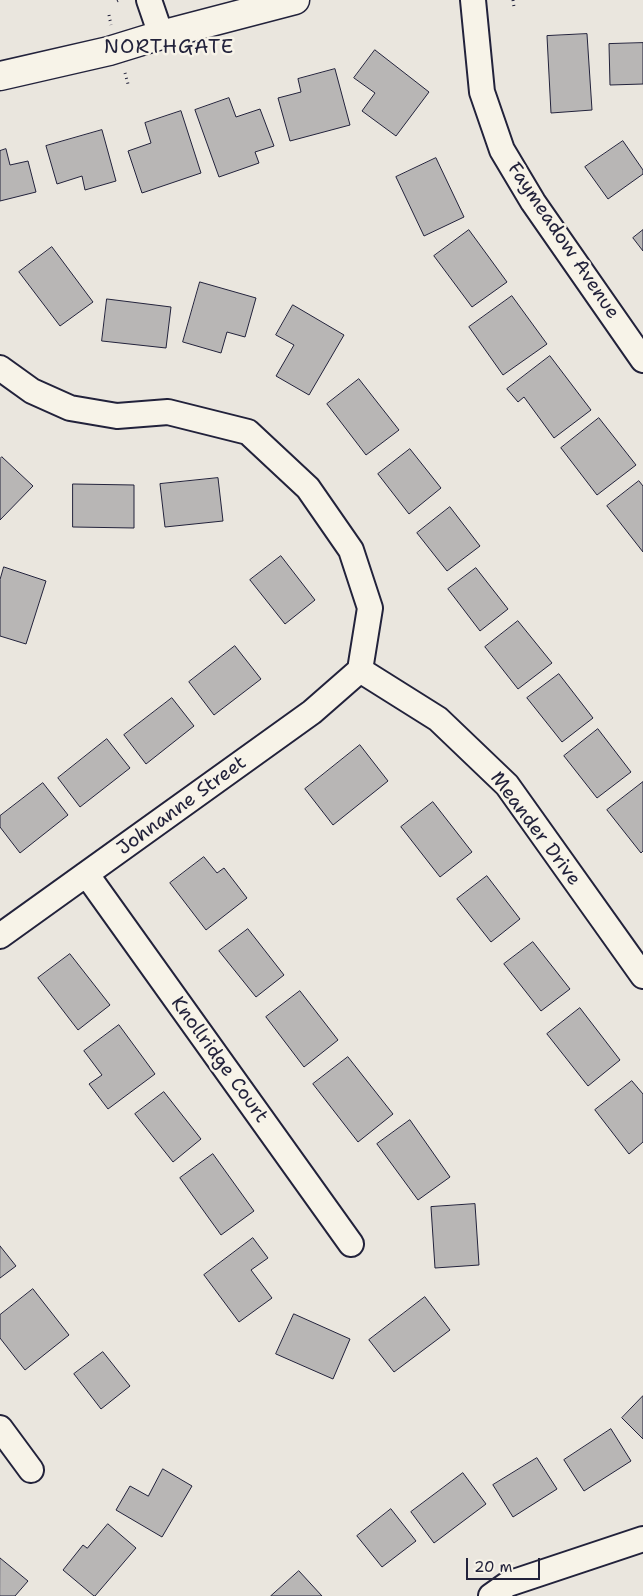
<!DOCTYPE html>
<html>
<head>
<meta charset="utf-8">
<style>
  body { margin:0 }
  #map { position:relative; width:643px; height:1596px; overflow:hidden; background:#eae6de; font-family:"Shantell Sans",sans-serif }
  canvas { display:block }
  .scale { position:absolute; left:466px; top:1558px; width:74px; height:22px; box-sizing:border-box; border:2px solid #22223b; border-top:0; padding-left:6px; font-size:15px; line-height:18px; white-space:nowrap; color:#22223b; -webkit-text-stroke:4px #f7f3e8; paint-order:stroke }
</style>
</head>
<body>
<div id="map">
<canvas width="643" height="1596"></canvas>
<div class="scale">20 m</div>
</div>
<script>
const ctx = document.querySelector('canvas').getContext('2d');
ctx.lineJoin = 'round';
function fillPath(path, color) { ctx.fillStyle = color; ctx.fill(path, 'evenodd'); }
function trace(path, color, width, dash) { ctx.strokeStyle = color; ctx.lineWidth = width; ctx.lineCap = dash ? 'butt' : 'round'; ctx.setLineDash(dash || []); ctx.stroke(path); }
function drawText(font, color, halo, rows, align = 'center') {
  ctx.font = font + ' "Shantell Sans",sans-serif'; ctx.lineWidth = 5; ctx.setLineDash([]); ctx.textBaseline = 'middle'; ctx.strokeStyle = halo; ctx.fillStyle = color; for (const [text, x, y, turn = 0] of rows) {
    ctx.save(); ctx.translate(x, y); ctx.rotate((+turn || 0) * Math.PI / 180); ctx.textAlign = isNaN(turn) ? turn : align; if (halo) ctx.strokeText(text, 0, 0); ctx.fillText(text, 0, 0); ctx.restore();
  }
}
const building = new Path2D(`
  M587,34L592,110L551,113L547,36Z
  M643,43V84L610,85L609,44Z
  M375,50L429,92L396,136L362,111L375,93L354,78Z
  M335,69L350,125L290,141L278,98L301,92L298,79Z
  M229,98L236,117L260,109L274,146L255,152L259,163L219,177L195,110Z
  M181,111L201,173L142,193L128,151L151,143L145,123Z
  M102,130L116,181L85,190L82,176L57,184L46,146Z
  M623,141L643,170V174L608,199L585,167Z
  M6,149L10,165L28,161L36,192L0,201V151Z
  M436,158L464,217L424,236L396,177Z
  M469,230L507,282L472,307L434,256Z
  M643,230V251L633,238Z
  M52,247L93,302L60,326L19,272Z
  M200,282L256,298L245,337L227,332L221,353L183,342Z
  M512,296L547,344L503,375L469,327Z
  M107,299L171,307L166,348L102,341Z
  M293,305L344,335L309,395L276,376L294,345L276,335Z
  M550,356L591,410L554,438L524,397L518,402L507,389Z
  M359,379L399,430L366,455L327,404Z
  M599,418L636,465L597,495L561,448Z
  M410,449L441,488L409,514L378,474Z
  M2,457L33,486L0,520V459Z
  M218,478L223,521L165,527L160,484Z
  M639,481L643,486V552L607,506Z
  M73,484L134,485V528L73,527Z
  M450,507L480,546L447,571L417,533Z
  M281,556L315,600L285,624L250,580Z
  M4,567L46,581L26,644L0,636V580Z
  M476,568L508,609L480,631L448,589Z
  M518,621L552,663L518,689L485,647Z
  M235,646L261,679L214,715L189,682Z
  M559,674L593,718L562,742L527,698Z
  M172,698L194,726L146,764L124,735Z
  M598,729L631,772L597,798L564,756Z
  M107,739L130,768L80,807L58,778Z
  M360,745L388,781L333,825L305,789Z
  M643,782V851L641,853L607,810Z
  M43,783L68,815L20,853L0,827V816Z
  M433,802L472,852L440,877L401,827Z
  M204,857L217,873L224,868L247,898L206,930L170,883Z
  M487,876L520,919L491,942L457,899Z
  M248,929L284,975L256,997L219,951Z
  M533,942L570,989L541,1011L504,964Z
  M70,954L110,1005L78,1030L38,978Z
  M300,991L338,1040L304,1067L266,1017Z
  M580,1008L620,1060L588,1086L547,1034Z
  M119,1025L155,1074L108,1109L89,1084L102,1075L84,1051Z
  M348,1057L393,1114L358,1142L313,1084Z
  M632,1081L643,1094V1142L629,1154L595,1110Z
  M164,1092L201,1139L173,1162L135,1114Z
  M410,1120L450,1177L418,1200L377,1144Z
  M213,1154L254,1211L221,1235L180,1178Z
  M475,1204L479,1265L435,1268L431,1207Z
  M253,1238L268,1258L251,1270L272,1298L239,1322L204,1275Z
  M0,1246L16,1266L0,1278Z
  M33,1289L69,1335L25,1370L0,1338V1315Z
  M425,1297L450,1330L394,1372L369,1340Z
  M294,1314L350,1339L333,1379L276,1354Z
  M103,1352L130,1386L101,1409L74,1374Z
  M643,1396V1439L622,1418Z
  M611,1429L631,1461L584,1491L564,1460Z
  M537,1458L557,1489L513,1517L493,1485Z
  M163,1469L192,1486L162,1537L116,1510L130,1486L148,1496Z
  M463,1473L486,1504L434,1543L411,1512Z
  M391,1509L416,1541L382,1567L357,1536Z
  M108,1524L136,1548L95,1596H94L63,1570L83,1545L87,1548Z
  M0,1558L28,1581L15,1596H0Z
  M299,1571L322,1596H271Z`);
fillPath(building, '#b8b6b5');
trace(building, '#22223b', 1);
const minor = new Path2D(`
  M149,0L161,35
  M473,0L482,92L502,150L533,202L643,360
  M0,368L32,391L70,408L117,416L168,412L248,432L308,488L351,550L370,608L360,670L438,719L507,785L643,976
  M87,875L351,1244
  M0,936L312,712L360,670
  M0,1428L31,1470
  M491,1596L508,1584L643,1539`);
const tertiary = new Path2D(`
  M0,76L109,51L161,35L295,0`);
trace(minor, '#22223b', 28);
trace(tertiary, '#22223b', 31);
trace(new Path2D(`
  M513,0L514,7
  M117,1L119,0
  M109,15L111,25
  M125,73L128,84`), '#22223b', 3, [1, 4]);
trace(minor, '#f7f3e8', 24);
trace(tertiary, '#f7f3e8', 28);
drawText('19px', '#22223b', '#f7f3e8', [
  ["Faymeadow Avenue",563,241,56],
  ["Johnanne Street",182,806,-36],
  ["Meander Drive",535,829,53],
  ["Knollridge Court",219,1060,54]
]);
ctx.letterSpacing = '1px';
drawText('20px', '#22223b', '#f7f3e8', [
  ["NORTHGATE",169,48]
]);
ctx.letterSpacing = '0px';
</script>
</body>
</html>
